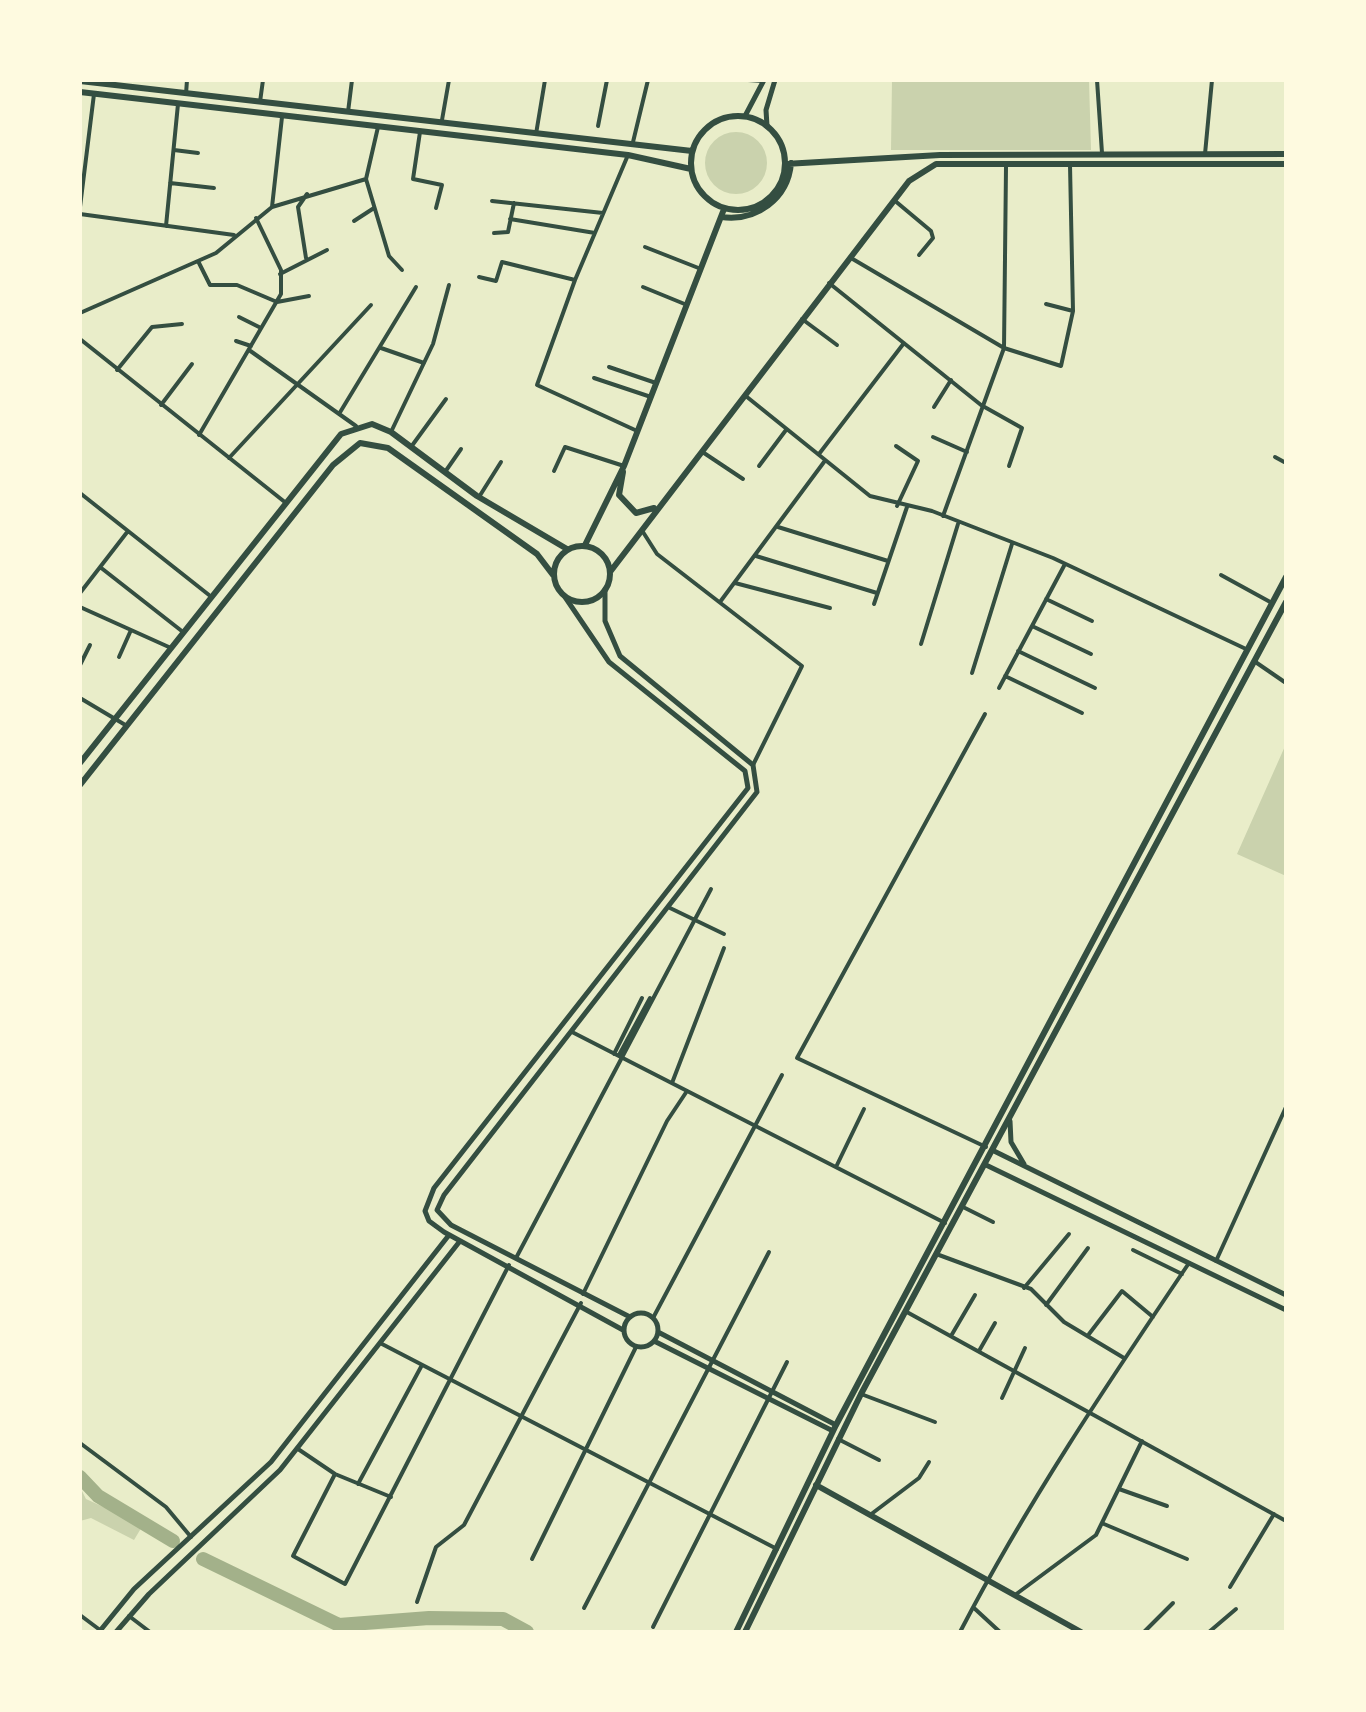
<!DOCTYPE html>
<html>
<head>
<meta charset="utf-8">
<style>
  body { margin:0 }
  #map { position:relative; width:1366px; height:1712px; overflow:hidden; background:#e9edc9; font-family:"Titillium Web",sans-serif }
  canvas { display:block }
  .frame { position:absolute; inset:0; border:82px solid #fefae0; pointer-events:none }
</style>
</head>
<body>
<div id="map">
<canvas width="1366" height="1712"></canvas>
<div class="frame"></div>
</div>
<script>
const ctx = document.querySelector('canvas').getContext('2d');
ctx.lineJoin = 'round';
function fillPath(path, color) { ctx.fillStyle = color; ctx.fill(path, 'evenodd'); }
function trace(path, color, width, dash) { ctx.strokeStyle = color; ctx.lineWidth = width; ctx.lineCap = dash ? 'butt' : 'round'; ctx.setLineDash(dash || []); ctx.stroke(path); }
fillPath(new Path2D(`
  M892,80H1089L1091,150H891Z
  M705 163a31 31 0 1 1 62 0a31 31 0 1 1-62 0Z
  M1286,744V876L1237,854Z
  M80,1487L86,1499L143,1525L134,1540L91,1518L80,1521Z`), '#cad2ad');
trace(new Path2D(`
  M80,1477L98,1496L173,1541
  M203,1559L339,1625L429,1618L503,1619L527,1632`), '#a3b18a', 14);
trace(new Path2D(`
  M748,80L763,81
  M1097,80L1102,153
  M186,94L187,80
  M260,102L263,80
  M348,112L352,80
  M442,120L449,80
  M598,126L607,80
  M378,127L366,179L389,256L402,270
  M420,132L413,179L442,185L436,208
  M536,134L545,80
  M633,142L648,80
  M174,150L198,153
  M1205,154L1212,80
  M628,155L575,280L537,385L635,430
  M170,183L214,188
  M894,200L931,231L933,238L919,255
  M492,201L603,213
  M80,207L94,94
  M272,207L282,117
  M80,214L234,235
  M510,219L595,233
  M354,221L374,208
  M166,226L178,104
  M494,233L508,232L514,203
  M645,247L701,269
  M306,258L298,207L307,194
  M851,258L1004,348L1061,366L1073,311L1070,165
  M198,261L210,285H237L277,302L309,296
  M280,274L327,250
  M479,277L496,281L502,262L575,280
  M829,283L981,405L1022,428L1009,466
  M643,287L687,305
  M1046,304L1073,311
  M80,313L216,253L272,207L366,179
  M239,317L261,328
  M802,319L837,345
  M80,339L286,503
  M236,341L251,346
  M381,348L424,363
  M249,350L356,426
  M609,367L656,383
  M117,370L152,327L182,324
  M594,378L651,397
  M747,397L870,496L932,511L1053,558L1246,649
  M161,405L192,364
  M934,407L951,380
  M339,414L416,287
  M391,432L433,344L449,285
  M199,435L281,294V270L256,218
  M933,437L967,452
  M896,446L918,461L897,506
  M411,447L446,399
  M704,453L743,479
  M819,454L904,343
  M1275,457L1286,463
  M229,458L371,305
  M759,466L786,430
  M554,471L565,447L624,466
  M445,472L461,449
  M80,493L209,595
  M479,497L501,462
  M943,516L1004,348L1006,167
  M778,527L888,561
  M643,532L657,554L802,666L753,765
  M756,556L877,593
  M100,567L183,632
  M1221,575L1272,603
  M735,583L830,608
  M80,593L128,531
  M1046,599L1092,621
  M720,602L824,462
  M874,604L907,507
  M80,607L171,648
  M1032,626L1091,654
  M921,644L958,524
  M1018,651L1095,688
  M119,657L131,630
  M1254,661L1286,683
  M80,665L90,645
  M972,673L1012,544
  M1005,676L1082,713
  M999,688L1065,564
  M80,698L127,726
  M985,714L797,1058L986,1147
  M670,908L724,934
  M572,1032L945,1223
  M614,1054L642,998
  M619,1055L650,998
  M672,1083L724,948
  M836,1167L864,1109
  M963,1207L993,1222
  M1133,1250L1182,1274
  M939,1255L1031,1289L1064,1322L1124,1358
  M516,1258L711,889
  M1216,1261L1286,1107
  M1024,1288L1069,1234
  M583,1294L667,1121L687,1091
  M1046,1305L1088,1248
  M905,1311L1286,1521
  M653,1318L782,1075
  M1089,1334L1122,1291L1153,1317
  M951,1336L975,1295
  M382,1344L777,1549
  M979,1351L995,1323
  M861,1394L935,1422
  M1002,1398L1025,1348
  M838,1439L879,1460
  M80,1443L166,1507L191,1537
  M298,1449L335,1474L391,1497
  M335,1474L293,1556L345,1584L509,1265
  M358,1484L422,1365
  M1119,1489L1167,1506
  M870,1515L919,1478L929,1462
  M1104,1524L1187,1559
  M532,1559L636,1347
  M1230,1587L1274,1514
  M1015,1595L1096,1535L1142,1441
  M417,1602L436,1547L464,1525L581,1303
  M584,1608L769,1252
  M974,1608L1000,1632
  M80,1615L100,1630
  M129,1616L150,1632
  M653,1627L787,1362
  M960,1632C1027,1503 1108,1383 1189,1263
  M1144,1632L1173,1603
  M1209,1632L1236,1609`), '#344e41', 4);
trace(new Path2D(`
  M745,116L764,80
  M767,126L766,110L775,80
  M605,589V621L620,656L753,765L757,792L444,1195L437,1210L451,1225L630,1317
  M565,597L609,662L745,771L748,788L434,1188L425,1211L429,1221L444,1232L623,1330
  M1010,1121L1011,1142L1024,1164
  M994,1151L1286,1295
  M986,1165L1286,1310
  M624 1330a17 17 0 1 1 34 0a17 17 0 1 1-34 0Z
  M658,1332L836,1425
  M654,1341L833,1431
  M99,1632L134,1589L271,1462L449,1235
  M116,1632L149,1594L280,1470L460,1241`), '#344e41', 5);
trace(new Path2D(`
  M80,81L692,151
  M80,92L628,155L691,169
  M691 163a47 47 0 1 1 94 0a47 47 0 1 1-94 0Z
  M785,164L940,155L1286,154
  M721,217C756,222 788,199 791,163
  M623,472L619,495L636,513L654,508
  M585,545L624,466L724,209
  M554 574a28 28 0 1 1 56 0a28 28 0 1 1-56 0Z
  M610,572L909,181L936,164H1286
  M80,763L341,434L372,424L391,432L477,496L567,549
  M80,785L333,465L360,443L388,448L537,554L553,575
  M816,1485L1081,1632
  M736,1632L836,1425L1286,577
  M745,1632L861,1394L1286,602`), '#344e41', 6);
</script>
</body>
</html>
